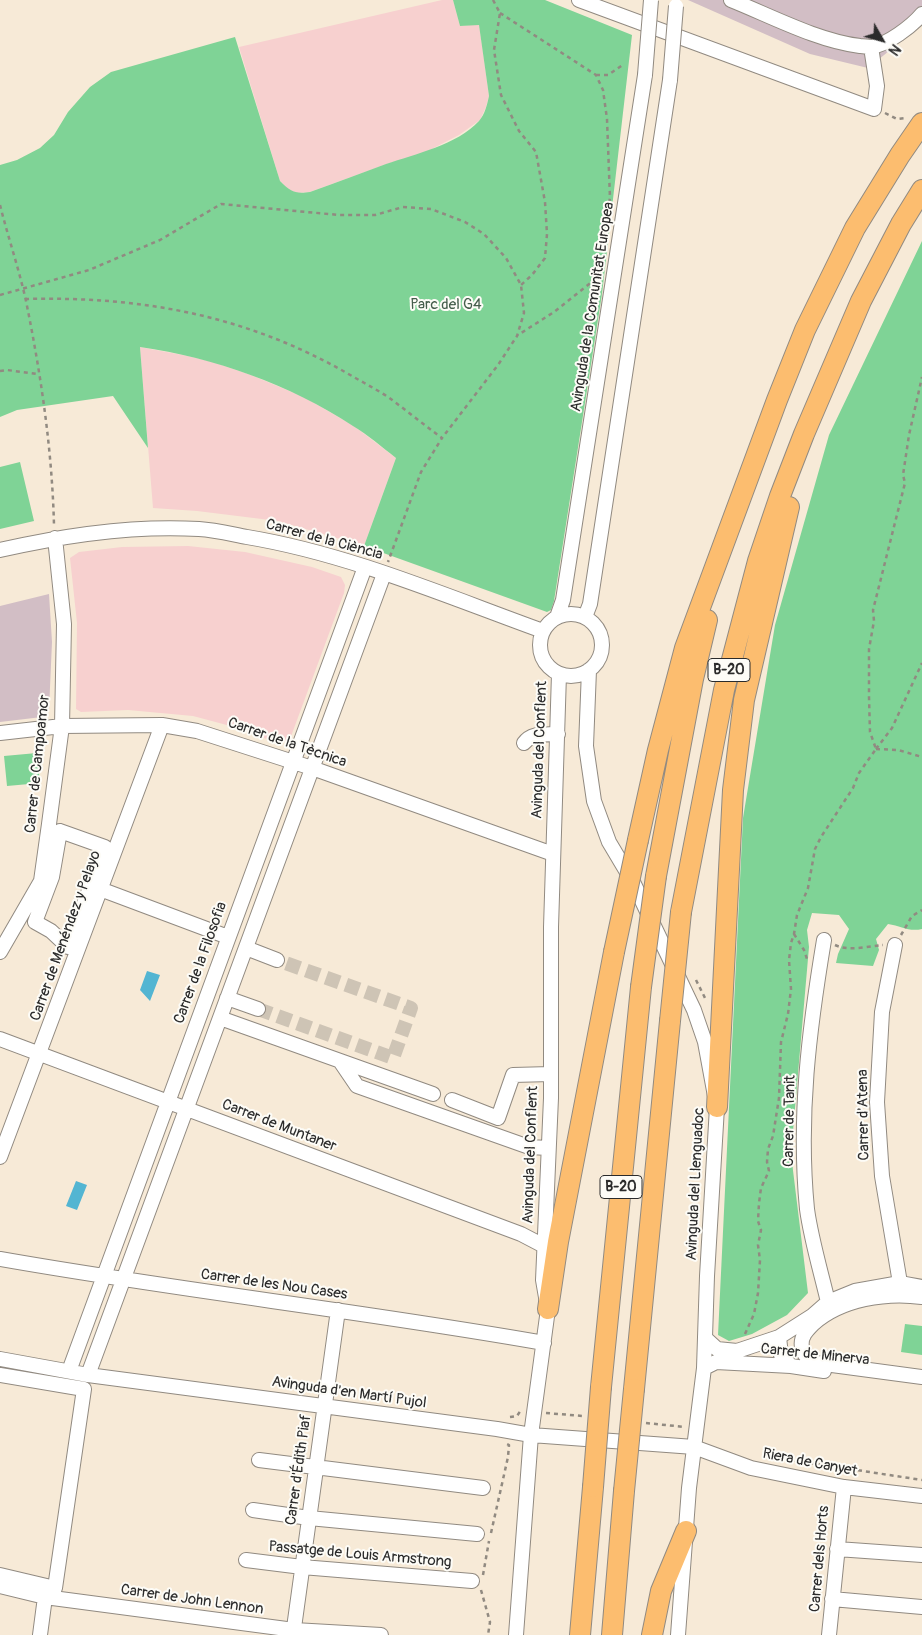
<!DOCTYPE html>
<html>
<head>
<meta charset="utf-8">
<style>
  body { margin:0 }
  #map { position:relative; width:922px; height:1635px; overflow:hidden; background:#f7ead7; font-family:Pangolin,sans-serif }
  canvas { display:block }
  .north { position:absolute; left:857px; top:15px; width:50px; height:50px; -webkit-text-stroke:4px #fdfcf7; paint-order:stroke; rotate:128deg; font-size:14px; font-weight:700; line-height:20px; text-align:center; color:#2b2b2b }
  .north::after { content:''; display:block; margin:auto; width:18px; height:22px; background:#2b2b2b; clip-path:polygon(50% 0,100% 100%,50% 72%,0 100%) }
</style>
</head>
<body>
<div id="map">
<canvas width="922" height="1635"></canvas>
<div class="north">N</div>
</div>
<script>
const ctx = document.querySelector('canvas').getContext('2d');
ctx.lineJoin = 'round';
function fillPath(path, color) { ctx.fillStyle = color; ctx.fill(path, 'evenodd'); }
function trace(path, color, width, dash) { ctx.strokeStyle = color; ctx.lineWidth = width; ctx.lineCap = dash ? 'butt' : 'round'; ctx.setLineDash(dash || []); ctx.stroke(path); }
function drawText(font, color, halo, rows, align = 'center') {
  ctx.font = font + ' Pangolin,sans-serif'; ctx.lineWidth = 4; ctx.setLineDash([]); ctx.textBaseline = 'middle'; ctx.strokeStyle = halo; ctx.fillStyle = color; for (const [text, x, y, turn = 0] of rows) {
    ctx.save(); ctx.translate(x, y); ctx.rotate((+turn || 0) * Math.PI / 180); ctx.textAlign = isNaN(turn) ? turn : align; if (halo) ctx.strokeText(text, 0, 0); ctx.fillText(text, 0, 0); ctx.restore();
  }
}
fillPath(new Path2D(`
  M442,0H453L460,26L479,24L489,96L486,107L480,120L459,135L424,153L387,164L310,192L298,193L289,190L280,181L239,47Z
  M140,347L188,356L213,362L251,375L304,397L354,426L396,458L364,546L278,521L197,511L153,508Z
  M188,546L245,552L312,567L341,577L345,585L344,593L290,739L286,741L277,743L238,728L193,716L128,710L81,712L76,709L77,623L70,558L79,552L122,547Z`), '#f7d0cf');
fillPath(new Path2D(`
  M688,0H922V18L889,51L868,68L810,54Z
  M49,594L52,642L49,710L42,717L0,722V606Z`), '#d2bec5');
fillPath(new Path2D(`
  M453,0H545L632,35L602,294L554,601L551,610L547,612L364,546L396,458C382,447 368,435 353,426C289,384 215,358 140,347L148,448L113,396L17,410L0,417V165L17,160L40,148L54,135L68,112L90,87L111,72L235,37L280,181C291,192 295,194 310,192C336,183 361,173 386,164C415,154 457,145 479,121C485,114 487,105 489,96L479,25L460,26Z
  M922,241V929C909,932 901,926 888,924L876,939L879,950L873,966L836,963L838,954L849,929L839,915L812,913L807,930L809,947L791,1154L808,1293L787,1315L752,1334L729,1341L718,1335L743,818L775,625L829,435Z
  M20,462L34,521L0,529V467Z
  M37,753L40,783L7,786L4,756Z
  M905,1324L922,1326V1355L901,1352Z`), '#7fd396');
fillPath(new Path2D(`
  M147,971L160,975L150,1001L140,990Z
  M76,1181L87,1185L77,1210L66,1206Z`), '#53b5d2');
trace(new Path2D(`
  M258,1009L393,1058L411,1008L277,960`), '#cec4b5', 14, [14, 7]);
const minor = new Path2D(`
  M579,0L874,109L877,86L871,47
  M731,0C771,16 818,41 860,46C863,46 868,47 871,47C887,45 912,26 922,14
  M0,550C65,535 132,525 199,529C215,530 231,534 247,537C349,554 446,596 543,631
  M540 645a31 31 0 1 1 62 0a31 31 0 1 1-62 0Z
  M557,617L563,600L645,75
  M585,617L590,604L670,80
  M589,670L586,746L594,801L609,842L634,884L694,1010L705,1042L717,1107L707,1276L704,1368L689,1488L678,1635
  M0,733L62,726L162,725L197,731L312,768L553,854
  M524,743C532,732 545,735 558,734
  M60,831L105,847L68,947L51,931L35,922L52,877Z
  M100,889L228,937
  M824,940C809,1030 798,1117 807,1209C811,1239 821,1272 828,1302
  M895,945L882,1012L877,1102L882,1176L900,1283
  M246,948L277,960
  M0,952L41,881L49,824L62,726L64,624L55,538
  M227,998L258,1009
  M220,1018L433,1094
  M0,1039L521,1234L544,1246
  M340,1061L357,1086L529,1147L548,1148
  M452,1100L498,1118L513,1075L551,1074
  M0,1157L162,725
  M0,1259C181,1291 363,1311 544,1343
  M922,1297C886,1292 841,1299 813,1324C807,1330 800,1337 802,1347C803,1355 809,1360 817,1363L922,1377
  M779,1337L781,1355L791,1366
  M705,1338L717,1349L737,1351L779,1337L812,1316L828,1302L855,1291L900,1283L922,1287
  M0,1359L88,1375L497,1429L531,1435L694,1447L751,1468L844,1487L922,1496
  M704,1368L716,1362L791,1366L824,1371
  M69,1371L365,567
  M0,1375L84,1389L55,1588L0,1575
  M88,1375L384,574
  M259,1460L483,1488
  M253,1510L309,1518L477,1534
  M837,1549L922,1555
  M246,1560L302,1567L472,1581
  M0,1586L45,1597L294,1630L381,1635
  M832,1599L922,1607
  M40,1635L45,1597
  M293,1635L338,1310
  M516,1635L531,1435L548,1309L543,1280L551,1098V927L559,674
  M829,1635L844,1487`);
const highway = new Path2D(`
  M638,840L658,750L685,648L777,400L805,330L855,228L900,155L922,123
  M656,876L693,679L707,620
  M681,912L724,690L758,561L780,496L804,434L861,301L901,224L922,190
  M717,1107L733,790L744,700L789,507
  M548,1309L558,1242L614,952
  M601,1387L641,987
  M634,1389L670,1021
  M580,1635L593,1487
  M612,1635L624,1491
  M652,1635L661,1591L686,1531`);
trace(minor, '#918a81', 16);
trace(highway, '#918a81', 22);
trace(new Path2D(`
  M493,0L500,13L494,50L501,95L519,131L536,152L545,202L547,234L545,258L532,275L521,285
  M500,13L596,75L603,90L607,119L610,198L593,281L554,312L518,335
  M596,75H608L624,64
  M885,113L897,119L906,118
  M0,205C8,237 19,269 26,301C41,375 52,449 54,525
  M0,295L89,270L160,240L221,204L339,215H375L403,207L431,209L465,222L484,234L506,258L521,285L524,313L517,336L498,365L442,438
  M25,299C144,296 249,316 352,376C364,383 376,389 388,397C406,410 424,425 442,438L421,472L388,562
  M0,371L7,370L38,374
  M876,749L892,728L922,663
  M876,749L898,750L922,757
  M794,934L804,950L807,959
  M901,935L912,916L922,910
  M835,945C850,952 868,946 883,945
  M696,980L706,1000
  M745,1334L754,1314L758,1293L760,1260L758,1245L761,1230L758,1221L759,1203L761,1188L769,1171L767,1162L768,1149L773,1136L779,1098L781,1042L788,1014L791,989L789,960L791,943L794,934L797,915L808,888L815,849L821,837L853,788L859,773L876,749L870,732L869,697V649L874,621L873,610L905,483L903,475L909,435L922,377
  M546,1413L583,1416
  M510,1417L517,1416L521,1410
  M646,1423L685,1427
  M771,1457L922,1480
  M491,1533L508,1457L509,1445L507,1444
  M483,1575L489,1541
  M481,1590L490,1622L488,1635`), '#918a81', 2.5, [4, 4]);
trace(minor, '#fff', 14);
trace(highway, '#fcbd6f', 20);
const minorBridge = new Path2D(`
  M645,75L651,0
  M670,80L676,6`);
const highwayBridge = new Path2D(`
  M614,952L638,840
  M641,987L656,876
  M670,1021L681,912
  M593,1487L601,1387
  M624,1491L634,1389`);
trace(minorBridge, '#918a81', 16, []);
trace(highwayBridge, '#918a81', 22, []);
trace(minorBridge, '#fff', 14);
trace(highwayBridge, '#fcbd6f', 20);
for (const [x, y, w] of [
  [729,670,42],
  [621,1187,42]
]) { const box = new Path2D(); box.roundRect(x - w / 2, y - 11.5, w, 23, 4); ctx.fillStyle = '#fdfcf7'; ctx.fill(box); trace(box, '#2b2b2b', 1); }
drawText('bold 14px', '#2b2b2b', null, [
  ["B-20",729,670],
  ["B-20",621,1187]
]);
drawText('15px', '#445d4b', '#fdfcf7', [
  ["Parc del G4",446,305]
]);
drawText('15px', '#2b2b2b', '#fdfcf7', [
  ["Avinguda de la Comunitat Europea",593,307,-81],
  ["Carrer de la Ciència",324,540,15],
  ["Carrer de la Tècnica",287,743,19],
  ["Avinguda del Conflent",540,750,-88],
  ["Carrer de Campoamor",38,764,-84],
  ["Carrer de Menéndez y Pelayo",66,936,-70],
  ["Carrer de la Filosofia",201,963,-70],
  ["Carrer d'Atena",864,1115,-91],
  ["Carrer de Tanit",790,1121,-89],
  ["Carrer de Muntaner",279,1126,21],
  ["Avinguda del Conflent",531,1155,-88],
  ["Avinguda del Llenguadoc",696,1184,-87],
  ["Carrer de les Nou Cases",274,1285,8],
  ["Carrer de Minerva",815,1355,6],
  ["Avinguda d'en Martí Pujol",349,1393,8],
  ["Riera de Canyet",810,1463,11],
  ["Carrer d'Édith Piaf",299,1470,-82],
  ["Passatge de Louis Armstrong",360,1555,5],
  ["Carrer dels Horts",820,1559,-85],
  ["Carrer de John Lennon",192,1600,8]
]);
</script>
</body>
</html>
